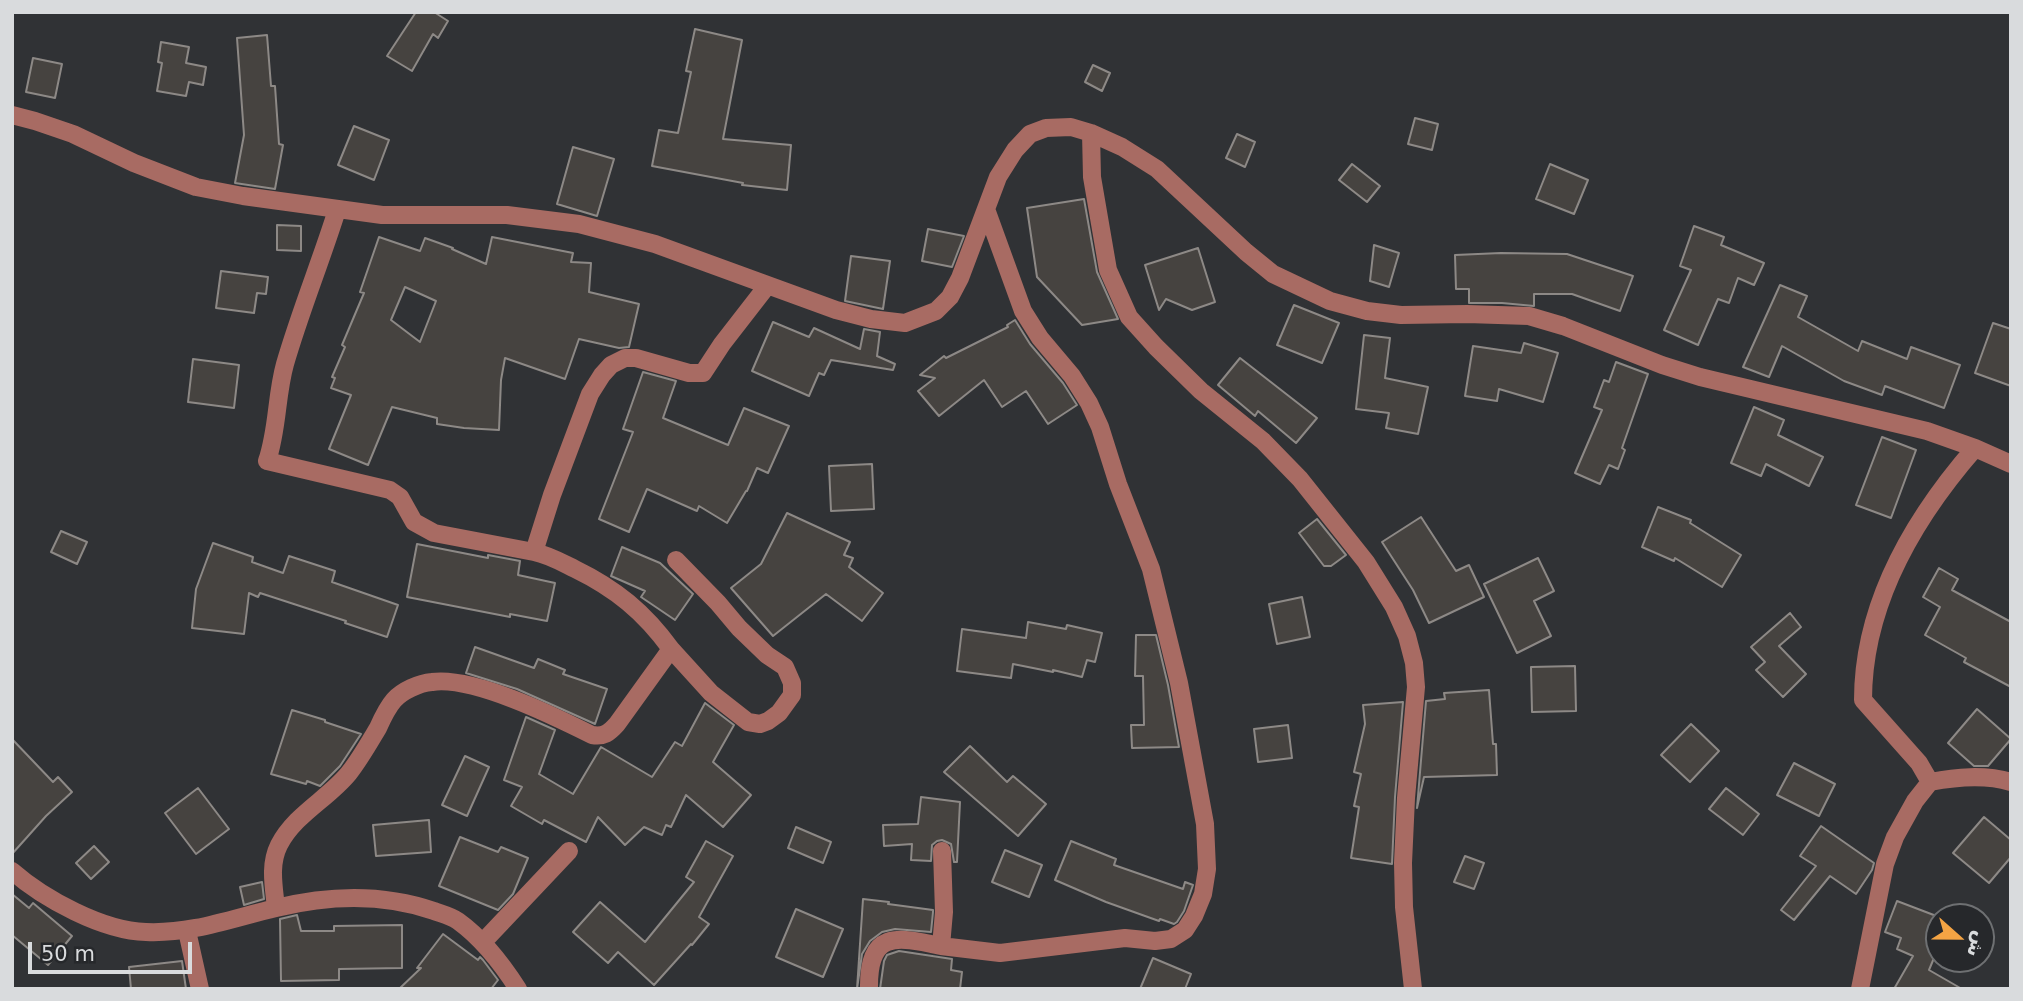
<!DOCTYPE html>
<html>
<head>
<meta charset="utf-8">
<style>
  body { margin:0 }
  #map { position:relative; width:2023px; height:1001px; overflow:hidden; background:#303235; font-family:"DejaVu Sans",Vazirmatn,sans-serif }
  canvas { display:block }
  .frame { position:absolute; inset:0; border:14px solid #d9dbdd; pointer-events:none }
  .north { position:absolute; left:1925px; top:903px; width:70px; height:70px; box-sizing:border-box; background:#26282b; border:2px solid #6e7072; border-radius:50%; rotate:111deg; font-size:19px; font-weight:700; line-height:28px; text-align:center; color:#d9dbdd }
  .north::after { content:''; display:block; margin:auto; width:24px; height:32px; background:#f4a444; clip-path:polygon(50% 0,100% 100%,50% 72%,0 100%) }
  .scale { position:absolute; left:28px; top:942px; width:164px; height:32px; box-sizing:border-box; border:4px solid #d9dbdd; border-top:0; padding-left:9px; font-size:21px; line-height:24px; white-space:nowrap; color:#d9dbdd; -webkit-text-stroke:5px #26282b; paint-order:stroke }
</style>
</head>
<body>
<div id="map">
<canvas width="2023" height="1001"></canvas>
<div class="frame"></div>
<div class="north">ش</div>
<div class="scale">50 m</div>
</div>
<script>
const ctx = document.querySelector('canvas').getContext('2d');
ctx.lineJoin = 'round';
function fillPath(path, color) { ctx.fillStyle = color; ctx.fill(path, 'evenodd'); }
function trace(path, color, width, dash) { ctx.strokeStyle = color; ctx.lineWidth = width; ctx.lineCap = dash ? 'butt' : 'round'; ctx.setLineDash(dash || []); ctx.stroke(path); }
const building = new Path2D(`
  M416,12H434L448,21L438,38L433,34L412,71L387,56Z
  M695,29L742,40L723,139L791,145L787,190L742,185L743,183L652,166L659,130L678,133L691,72L686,71Z
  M267,35L271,86H275L279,144L283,145L275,189L235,183L244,135L237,38Z
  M161,42L189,47L186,63L206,67L203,85L189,82L186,96L157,91L162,63L158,62Z
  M33,58L62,64L55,98L26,92Z
  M1093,65L1110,73L1102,91L1085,82Z
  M1415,118L1438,124L1432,150L1408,144Z
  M354,126L389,140L374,180L338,165Z
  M1237,134L1255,142L1245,167L1226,158Z
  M573,147L614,159L597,216L557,204Z
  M1352,164L1380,186L1367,202L1339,180Z
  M1550,164L1588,180L1574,214L1536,199Z
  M1084,199L1097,272L1118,319L1082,325L1037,277L1027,208Z
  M277,225L301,226V251L277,250Z
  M1694,226L1724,237L1721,245L1764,263L1754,285L1738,278L1729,303L1718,299L1698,345L1664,330L1691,270L1680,266Z
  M928,229L964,236L952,267L922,261Z
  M379,237L420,251L425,238L453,248L452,249L486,264L492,237L573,253L571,262L591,263L589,292L639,304L629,347L619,348L579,339L565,379L505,358L501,380L499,430L464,428L437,424V418L392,407L368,465L329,449L351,395L331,388L335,378L332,377L345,347L342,345L364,293L360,292ZM405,287L436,301L420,342L391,320Z
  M1374,245L1399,253L1389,287L1370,281Z
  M1198,248L1215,302L1192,310L1166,299L1159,310L1145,265Z
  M1501,253L1567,254L1633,276L1620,311L1572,294H1534V306L1502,303H1469V289H1456L1455,255Z
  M851,256L890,261L883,309L845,301Z
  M221,271L268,277L266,294L257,293L254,313L216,308Z
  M1780,285L1807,296L1798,317L1858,351L1862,341L1907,359L1911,347L1960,365L1944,408L1885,386L1882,395L1844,381L1782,346L1769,377L1743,367Z
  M1294,305L1339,323L1322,363L1277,345Z
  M1015,320L1030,344L1063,383L1077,405L1048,424L1026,391L1002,407L984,380L939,416L918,391L935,378L920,375L944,356L946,358L1008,327L1007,325Z
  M773,322L809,337L814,328L860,349L864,329L880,332L877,356L895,364L893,370L831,360L824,375L819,373L809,396L752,371Z
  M1993,323L2011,329V386L1975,373Z
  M1364,335L1390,338L1385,378L1428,387L1418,434L1386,428L1389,413L1356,409Z
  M1524,343L1558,353L1543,402L1499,389L1497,401L1465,396L1473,346L1521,353Z
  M1240,358L1317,418L1296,443L1258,411L1255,416L1218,385Z
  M193,359L239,365L234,408L188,402Z
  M1616,362L1648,374L1622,448L1625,450L1618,469L1609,465L1600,484L1575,473L1602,410L1594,407L1604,380L1609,382Z
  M643,372L676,381L663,418L728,445L744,408L789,426L768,473L757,468L747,491H746L727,523L699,506L697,511L647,489L629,532L599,519L633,432L623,429Z
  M1754,407L1784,420L1778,435L1823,457L1809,486L1766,464L1761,476L1731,463Z
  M1882,437L1916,450L1891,518L1856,505Z
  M872,464L874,509L831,511L829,466Z
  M1658,507L1691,520L1690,523L1741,555L1722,587L1675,558L1674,561L1642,547Z
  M787,513L850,542L844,555L853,558L849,567L883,593L862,621L826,594L773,636L731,588L761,564Z
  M1421,517L1456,571L1469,565L1484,597L1429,623L1413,590L1382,542Z
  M1317,519L1346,555L1331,566H1324L1299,533Z
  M61,531L87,542L77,564L51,552Z
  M213,543L253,557L252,562L283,573L289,556L335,571L332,582L398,605L387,637L345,623L346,621L260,593L258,597L249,593L244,634L192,628L196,589Z
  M417,544L488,558V555L520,561L518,575L555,583L547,621L510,614V617L407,597Z
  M622,547L660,563L693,594L675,620L641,597L645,591L611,576Z
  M1538,558L1554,591L1534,601L1551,636L1517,653L1484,584Z
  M1939,568L1958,579L1952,590L2011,622V687L1964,662L1966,658L1925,635L1940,607L1923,597Z
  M1302,597L1310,637L1277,644L1269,604Z
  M1790,613L1801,627L1779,646L1806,674L1783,697L1756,670L1765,662L1751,647Z
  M1028,622L1066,629L1067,625L1102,633L1095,662L1087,660L1082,677L1053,670V672L1013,664L1011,678L957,671L962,629L1026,638Z
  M1136,635H1156L1168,685L1179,747L1132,748L1131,725H1144L1143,676H1135Z
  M475,647L534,668L538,659L565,670L563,674L607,689L595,724L517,689L466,673Z
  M1575,666L1576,711L1532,712L1531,667Z
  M1489,690L1493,744H1496L1497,775L1424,777L1417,808L1426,701L1445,699L1444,693Z
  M1403,702L1395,797L1392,864L1351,858L1359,807L1354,806L1361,774L1354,772L1365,724L1363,705Z
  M705,703L734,725L713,762L751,795L723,827L686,795L671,827L666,825L662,835L644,827L625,845L598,817L586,842L544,820L542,824L511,806L522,787L504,780L526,717L555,730L539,774L573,794L601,747L652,777L675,742L682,746Z
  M1977,709L2011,739L1988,766H1974L1948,743Z
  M292,710L325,720V722L361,734L340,766L320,786L307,781L306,784L271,774Z
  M1691,724L1719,751L1690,782L1661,755Z
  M1288,725L1292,758L1258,762L1254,729Z
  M12,739L53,782L58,777L72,792L46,816L12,854Z
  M970,746L1007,782L1013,776L1046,804L1018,836L944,772Z
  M465,756L489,767L467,816L442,805Z
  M1794,763L1835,784L1819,816L1777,795Z
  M198,788L229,829L196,854L165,813Z
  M1726,788L1759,814L1743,835L1709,809Z
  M921,797L960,802L957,862H954L951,844L942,840L937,841L932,845L931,861L911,860L912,844L884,846L883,825L918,824Z
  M1984,817L2011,840V857L1989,883L1953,853Z
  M429,820L431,852L376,856L373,825Z
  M1821,826L1874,863L1872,870L1856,894L1830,876L1794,920L1781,910L1816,866L1800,856Z
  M796,827L831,842L823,863L788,848Z
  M460,837L498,852L501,847L528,858L513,894L498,910L439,886Z
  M706,841L733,856L699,917L709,924L692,945L691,944L654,985L618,952L608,963L573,932L600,902L645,942L694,882L686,877Z
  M1071,841L1116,859L1114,865L1183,889L1185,882L1193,885L1184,911L1177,922L1174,924L1160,919L1159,921L1106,902L1055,880Z
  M94,846L109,862L91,879L76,863Z
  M1005,850L1042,865L1029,897L992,882Z
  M1465,856L1484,863L1474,889L1454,882Z
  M262,882L264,899L244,905L240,887Z
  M12,894L29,908L33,903L72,936L48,965L12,935Z
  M863,899L889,902L888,904L933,910V912L931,932L895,929L882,932L870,941L862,954L857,989Z
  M1897,901L1939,917V946L1929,970L1962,989H1894L1913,956L1897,949L1901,938L1885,932Z
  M796,909L843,929L823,977L776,957Z
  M297,915L301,931H334V926L402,925V968L339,969V980L281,981L280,919Z
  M443,934L478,960L480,957L483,960L498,980L491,989H399L421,968H417Z
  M899,951L952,959L951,970L962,972L960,989H880L884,961L887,955Z
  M1153,958L1191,974L1185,989H1140Z
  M182,961L186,989H131L129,967Z`);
fillPath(building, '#464340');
trace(building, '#8d8986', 2);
trace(new Path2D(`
  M12,115L35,121L73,134L134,163L196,187L243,196L382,215H507L579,224L655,244L836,310L871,319L905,323L936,311L950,297L960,278L998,177L1015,150L1030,134L1046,128L1071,127L1091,133L1122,147L1157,169L1246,252L1273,274L1330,301L1367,311L1401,315L1467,314L1529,316L1563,326L1662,365L1700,377L1927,431L1975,448L2011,464
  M1091,133L1092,177L1108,270L1129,317L1156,347L1201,391L1263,441L1300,479L1366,562L1394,607L1407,636L1414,663L1416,687L1406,798L1403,863L1404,907L1413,989
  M337,210C321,261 300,312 285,364C276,396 278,429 267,461L390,490L400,497L414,522L434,533L534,552
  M671,649C644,612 616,589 575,569C561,562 549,555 534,552L552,495L590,394L602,375L611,365L625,358H636L689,373H703L722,344L767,286
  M1930,782L1919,763L1863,700C1863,605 1914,518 1975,448
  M12,871C44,899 103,931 146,932C192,934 233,918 276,908C329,895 382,893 434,911C442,914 451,916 458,921C483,939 502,964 518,989
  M276,908C274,887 269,865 279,845C295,814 328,799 349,773C360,759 369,743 378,728C382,719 387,708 394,700C402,691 419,683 432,682C473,676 554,716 592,735C604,737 609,733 617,724L671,649L711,693L748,722L760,724L768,721L779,713L792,695V683L785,667L767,655L739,628L718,603L676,560
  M187,931L200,989
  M483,942L569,851
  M941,946L1000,953L1125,938L1155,941L1171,939L1185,930L1194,916L1203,894L1207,869L1205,824L1179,683L1151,569L1118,484L1100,427L1089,403L1072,376L1040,338L1023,311L986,209
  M869,989C868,931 895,936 941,946L944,912L942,851
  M1860,989L1885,864L1895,837L1915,801L1930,782C1956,777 1984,774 2011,782`), '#a86b63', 18);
</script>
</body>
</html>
